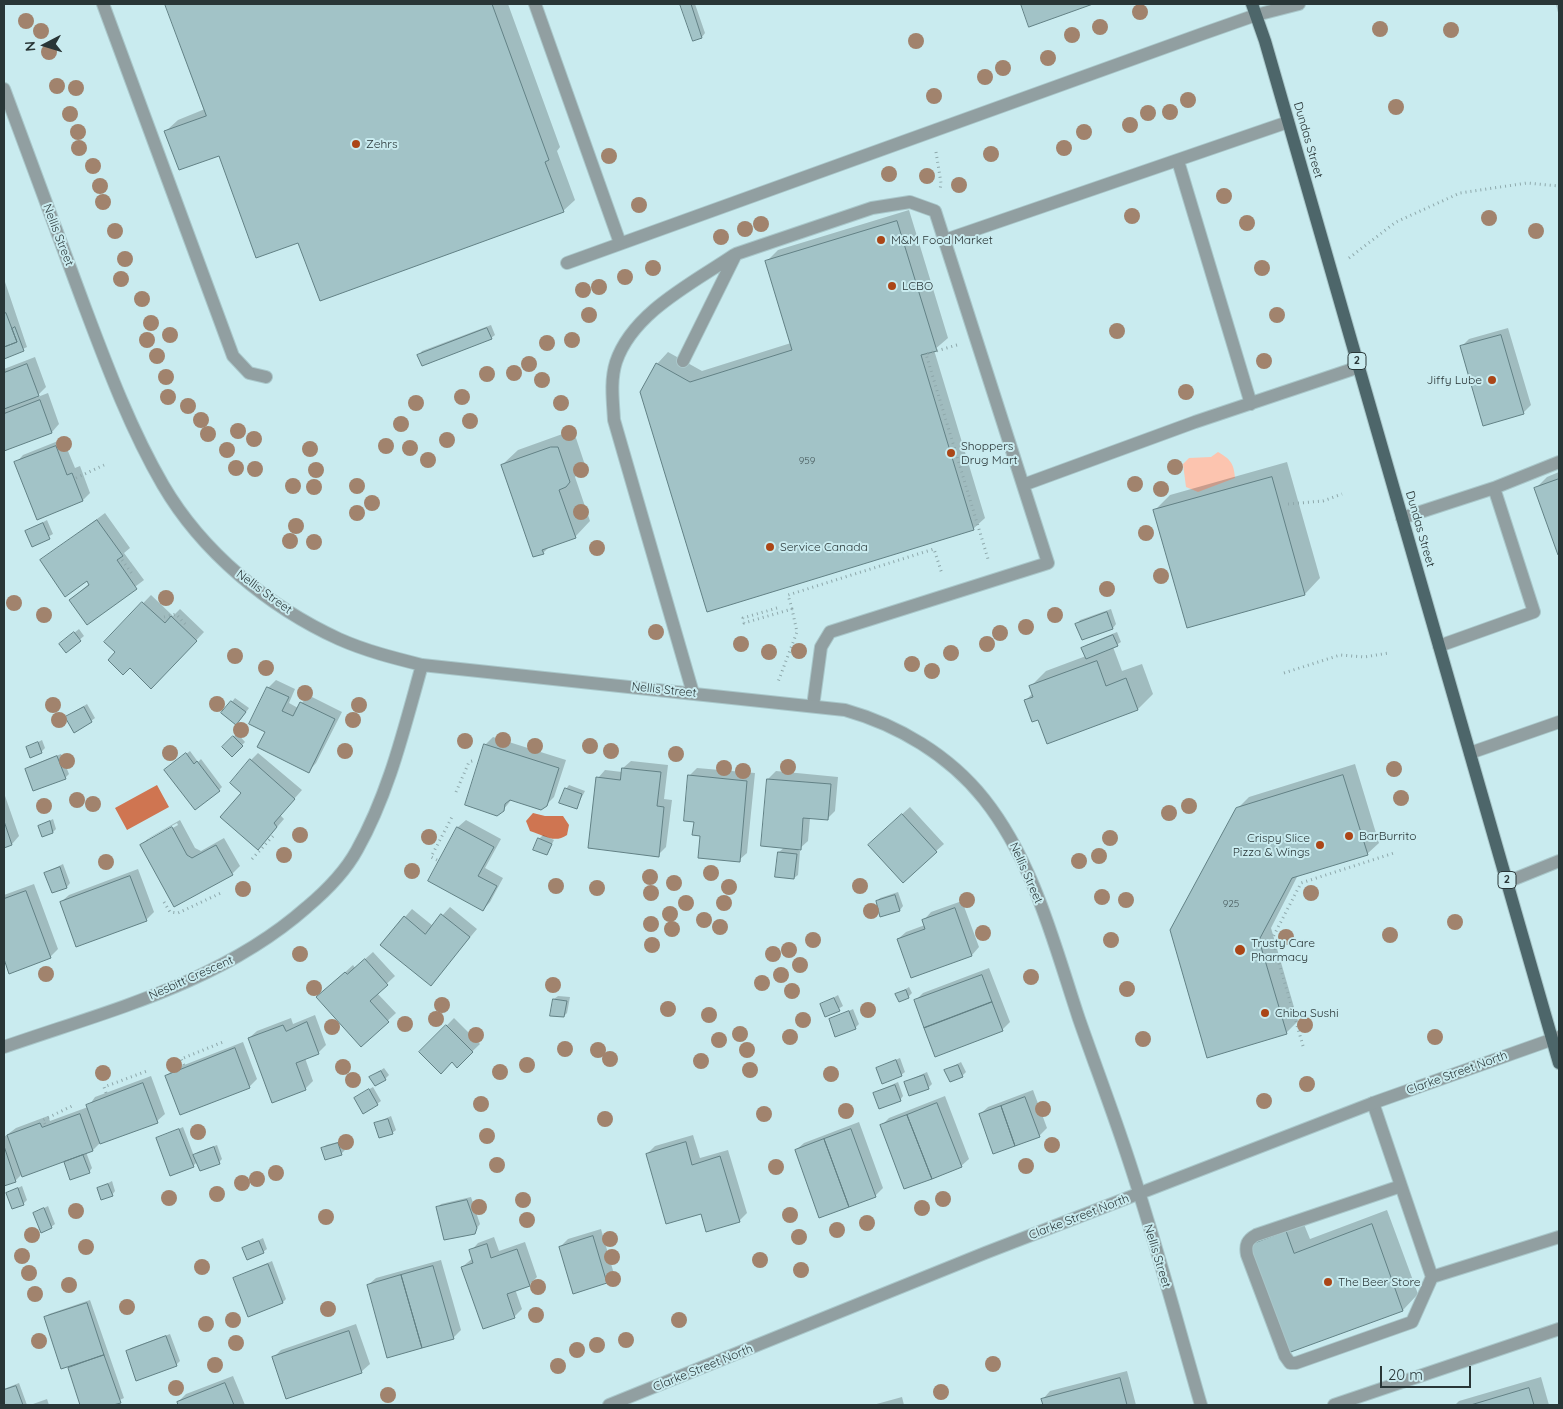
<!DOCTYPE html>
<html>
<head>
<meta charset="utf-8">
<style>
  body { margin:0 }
  #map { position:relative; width:1563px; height:1409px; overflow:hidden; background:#c9ebef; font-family:Quicksand,sans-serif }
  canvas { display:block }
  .frame { position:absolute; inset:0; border:5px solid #293637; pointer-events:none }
  .north { position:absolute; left:20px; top:20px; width:50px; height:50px; -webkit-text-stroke:4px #c9ebef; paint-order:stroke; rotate:265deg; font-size:14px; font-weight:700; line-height:20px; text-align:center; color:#293637 }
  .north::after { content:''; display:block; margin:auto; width:18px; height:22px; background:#293637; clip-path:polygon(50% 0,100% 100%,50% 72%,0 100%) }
  .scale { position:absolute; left:1380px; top:1366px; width:91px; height:22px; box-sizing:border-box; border:2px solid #293637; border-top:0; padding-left:6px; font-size:15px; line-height:18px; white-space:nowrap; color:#293637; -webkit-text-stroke:4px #c9ebef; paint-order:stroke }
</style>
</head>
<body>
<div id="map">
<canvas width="1563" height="1409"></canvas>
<div class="frame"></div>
<div class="north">N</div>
<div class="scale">20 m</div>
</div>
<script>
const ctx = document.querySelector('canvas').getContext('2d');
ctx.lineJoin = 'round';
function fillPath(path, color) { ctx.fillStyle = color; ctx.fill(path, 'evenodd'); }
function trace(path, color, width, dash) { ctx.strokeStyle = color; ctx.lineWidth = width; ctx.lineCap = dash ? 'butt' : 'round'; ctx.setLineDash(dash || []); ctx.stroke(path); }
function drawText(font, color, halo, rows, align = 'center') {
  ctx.font = font + ' Quicksand,sans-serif'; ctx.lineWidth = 4; ctx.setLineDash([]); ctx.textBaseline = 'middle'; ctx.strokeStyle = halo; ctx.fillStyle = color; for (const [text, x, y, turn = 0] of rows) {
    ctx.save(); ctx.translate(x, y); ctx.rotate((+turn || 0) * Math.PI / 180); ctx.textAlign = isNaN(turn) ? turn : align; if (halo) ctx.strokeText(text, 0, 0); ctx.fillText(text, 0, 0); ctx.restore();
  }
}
fillPath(new Path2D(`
  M1218,452C1230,459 1234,463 1235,478L1198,492L1186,487L1183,464L1189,458L1211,457Z`), '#fcc4af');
fillPath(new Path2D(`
  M157,785L169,807L127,830L115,808Z
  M533,813L545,816H563L569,825L567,835C554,844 544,835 530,831L526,821Z`), '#cf7551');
fillPath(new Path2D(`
  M167,4H508L560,147L557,151L575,200L563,211L299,241L220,154L166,131L178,120L205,109Z
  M681,4H695L705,33L702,37L694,40Z
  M1023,4H1090L1030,25Z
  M1556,4H1559V17Z
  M909,210L948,338L934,350L985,518L973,529L641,392L657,364L668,352L702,371L791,343L766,262L778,250Z
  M4,279L27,347L4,358Z
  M491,325L495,335L491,338L419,355L422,351Z
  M1508,328L1531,405L1523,413L1461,347L1469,339Z
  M35,357L46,387L35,398L48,393L59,424L52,432L4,449V369Z
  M568,432H574L585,465L575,477L590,521L575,537L550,546L543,553L502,465L518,450Z
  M63,439L75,468L80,466L90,493L83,500L38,518L16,463L23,455Z
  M1287,462L1320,578L1305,594L1188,627L1155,510L1170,495Z
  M1559,472V553L1536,488L1547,477Z
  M105,513L130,548L124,553L144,580L87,623L70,600L90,583L87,580L41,561Z
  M47,520L53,534L33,545L27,531Z
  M151,595L173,616L180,609L204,632L159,680L117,652L106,642Z
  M1111,609L1116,624L1113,628L1077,624L1080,620Z
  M79,629L84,636L66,651L64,641Z
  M1117,632L1121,642L1113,647L1122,671L1142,664L1153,694L1138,709L1039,718L1025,701L1033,693L1030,687L1046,671L1086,656L1083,648L1086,645Z
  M276,680L295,689L289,703L298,708L308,695L342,712L316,763L309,771L266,731L268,688Z
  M235,698L249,708L240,720L223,713Z
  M87,704L95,718L91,721L66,717Z
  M237,733L245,742L232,755L224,747Z
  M493,737L566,760L554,797L546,805L512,799L503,810L485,745Z
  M42,740L45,748L41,752L27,748Z
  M190,751L198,762L201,759L222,787L219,790L169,767Z
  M258,753L302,790L280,815L284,819L265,841L243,793L251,760Z
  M61,754L69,774L65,778L26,769L30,766Z
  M631,761L668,765L664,799L672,800L666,847L658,855L598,778L605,770L622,772L623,768Z
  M1355,764L1379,843L1367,854L1298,875L1271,928L1298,1021L1286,1033L1208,1056L1237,809L1249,797Z
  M697,768L755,773L747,853L739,860L702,835L695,821L689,776Z
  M776,771L838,777L835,811L827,819L810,818L808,841L798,850L800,851L798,875L794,878L779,852L785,847L763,845L768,779Z
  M569,785L585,791L576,808L566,789Z
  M4,793L19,836L12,844L4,847Z
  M910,807L944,844L936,851L877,837Z
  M53,819L56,829L53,832L39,826Z
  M180,820L195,848L201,851L224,838L240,866L232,874L141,845L149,838ZM177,823L178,825L148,842V839Z
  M466,820L501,839L485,868L503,878L490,902L483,910L430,881L458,827Z
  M543,835L554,840L547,854L539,839Z
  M63,864L70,883L67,887L45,873Z
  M138,869L154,912L146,920L61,902L69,895Z
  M34,884L58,949L51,956L10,972L4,955V895Z
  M898,892L903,906L900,910L881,916L877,901L880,898Z
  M962,901L979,947L972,955L898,939L906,932L925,925L924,920L931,912Z
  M450,907L477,929L431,984L405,917L412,909L433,926Z
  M373,952L395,976L377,993L396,1013L361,1045L326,990L353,965L355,968Z
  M989,968L1010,1022L1002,1030L915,1001L923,993Z
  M909,987L912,993L908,997L897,994Z
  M838,995L843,1006L826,1016L821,1005Z
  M558,996L570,997L567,1013L564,1016L552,1015L554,999Z
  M853,1009L859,1024L855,1028L830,1020Z
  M315,1015L326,1045L318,1053L305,1058L313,1081L305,1089L249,1038L257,1031L291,1018L293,1024Z
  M454,1018L480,1044L457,1066L452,1061L421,1052Z
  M243,1042L257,1079L250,1086L180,1113L166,1076L174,1069Z
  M900,1058L905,1072L901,1075L877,1068Z
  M961,1062L966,1072L962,1076L946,1070Z
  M384,1068L389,1075L385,1079L371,1077Z
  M927,1072L932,1084L928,1088L905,1082Z
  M151,1076L165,1114L157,1121L101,1142L93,1150L86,1152L92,1168L89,1172L65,1163L69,1159L22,1174L15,1181L4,1184V1137L16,1128L48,1116L50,1121L88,1107L95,1097Z
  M898,1082L903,1096L900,1100L874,1093Z
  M373,1087L381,1101L377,1104L355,1098Z
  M1033,1090L1047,1128L1039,1136L980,1114L988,1107Z
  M945,1096L969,1159L961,1166L881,1126L889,1118Z
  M391,1116L396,1130L392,1133L376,1123Z
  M859,1122L883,1188L875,1196L796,1150L804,1143Z
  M183,1127L194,1156L198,1152L217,1145L222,1159L219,1162H197L193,1166L157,1139Z
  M693,1135L700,1158L728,1150L747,1213L739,1221L702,1213L647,1154L655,1146Z
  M342,1141L345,1150L341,1154L323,1149L326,1145Z
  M112,1181L115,1191L112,1195L99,1188Z
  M22,1186L27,1200L23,1204L7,1193Z
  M471,1197L480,1224L474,1232L438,1207L441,1204Z
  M48,1206L55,1224L51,1227L35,1213Z
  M1387,1210L1418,1294L1403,1310L1289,1352L1250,1246L1266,1230L1301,1217L1310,1239Z
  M601,1229L614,1274L606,1282L560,1247L568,1239Z
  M494,1237L499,1251L525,1242L537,1277L529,1285L515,1289L522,1309L514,1317L462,1267L473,1258L471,1251L478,1243Z
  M263,1238L267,1249L263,1252L243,1248Z
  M441,1260L461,1330L453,1338L368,1285L376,1278Z
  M272,1261L286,1299L283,1302L249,1315L235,1278Z
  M90,1300L124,1398L109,1405H82L69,1366L45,1317L49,1314Z
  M356,1324L370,1364L362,1371L287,1397L273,1358L281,1350Z
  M170,1334L180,1361L176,1365L127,1352L131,1348Z
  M1127,1371L1136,1405H1044L1043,1399L1050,1391Z
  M233,1376L245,1405H179L178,1402L186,1394Z
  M1541,1377L1549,1405H1455L1459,1401Z
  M19,1383L27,1405H4V1389Z
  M902,1397L904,1405H873Z
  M47,1399L49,1405H32L33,1404Z`), '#0003');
const building = new Path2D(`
  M165,4H492L549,160L545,162L564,212L320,301L298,243L256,258L219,156L179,170L164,131L206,116Z
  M680,4H691L702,38L693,41Z
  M1021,4H1093L1029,27Z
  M897,221L937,351L921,355L974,530L707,612L640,392L656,363L690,382L792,350L765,261Z
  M6,313L17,342L4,347V314Z
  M15,327L24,351L4,359V347L17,342L12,329Z
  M487,328L492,339L422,366L417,355Z
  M1501,335L1524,414L1483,426L1460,346Z
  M27,364L39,396L4,409V373Z
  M40,400L52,433L4,451V414Z
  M56,446L67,475L72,473L83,501L37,520L14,462Z
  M551,447H558L570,482L566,487L559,490L576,538L542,550L544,554L533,557L501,465Z
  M1272,477L1305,595L1187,628L1153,510Z
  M1559,479V554L1558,555L1534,488Z
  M97,520L123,556L117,560L137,589L87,625L69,600L89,585L87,581L65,597L40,560Z
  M43,523L50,539L32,547L25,531Z
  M142,602L165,623L171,616L197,641L151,689L130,668L123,675L108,660L115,652L104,642Z
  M1107,612L1113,629L1082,640L1075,624Z
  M74,632L81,641L66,653L59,644Z
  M1113,635L1118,646L1086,659L1081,648Z
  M1097,661L1106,686L1126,678L1138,710L1047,744L1038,720L1032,722L1024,700L1033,697L1029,686Z
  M267,687L289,697L282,711L293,716L300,702L335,719L309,773L257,747L265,732L249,724Z
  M231,701L246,712L236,725L221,713Z
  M84,707L92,722L74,733L65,717Z
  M233,736L243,746L232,757L222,747Z
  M38,742L42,753L30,758L26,747Z
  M484,744L559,768L547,806L541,810L510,800L505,804L504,811L497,816L465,805Z
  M186,753L194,764L197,761L220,791L195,810L164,770Z
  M57,756L66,779L33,791L25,769Z
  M250,759L295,799L274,823L277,827L258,850L220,817L241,793L230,783Z
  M622,768L661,772L657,806L664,807L659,857L588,848L596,777L620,780Z
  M688,775L747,781L740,862L698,858L700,836L692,835L694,822L684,821Z
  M1343,775L1368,855L1292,878L1259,940L1287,1034L1207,1058L1170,930L1236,808Z
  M767,779L831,784L828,820L803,818L801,850L761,846Z
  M565,788L582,794L577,809L559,803Z
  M902,814L937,852L903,883L868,845Z
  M4,821L12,845L4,848Z
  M50,821L53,833L42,837L38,826Z
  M172,827L187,855L192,858L216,845L233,875L174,907L140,845Z
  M457,827L494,847L478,876L497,886L483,911L428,881Z
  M538,838L552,844L547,855L533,850Z
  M778,852L797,854L794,879L775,877Z
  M60,867L67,888L52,893L44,873Z
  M130,876L147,921L76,947L60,902Z
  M26,891L51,958L9,974L4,959V899Z
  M895,895L900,911L880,917L876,901Z
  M955,908L972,956L911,978L897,939L925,929L922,920Z
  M441,914L470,937L431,986L380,945L404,916L425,934Z
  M365,959L388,985L370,1001L389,1022L361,1047L316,997L345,972L347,974Z
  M982,975L992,1002L924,1028L914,1000Z
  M906,990L909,998L899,1002L895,994Z
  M834,998L840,1011L825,1017L820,1004Z
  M553,999L567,1001L564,1017L550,1016Z
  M992,1002L1003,1031L935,1057L924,1028Z
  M849,1011L856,1029L835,1037L829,1019Z
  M307,1022L319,1054L296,1063L306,1090L272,1103L248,1038L283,1025L286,1031Z
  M446,1025L473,1052L457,1068L452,1062L441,1074L419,1052Z
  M235,1048L250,1088L180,1115L165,1076Z
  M896,1060L902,1076L882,1084L876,1068Z
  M958,1065L963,1077L950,1082L944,1070Z
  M381,1071L386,1080L375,1086L369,1077Z
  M924,1075L929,1089L909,1096L904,1082Z
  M143,1083L158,1123L100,1144L86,1105Z
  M895,1085L901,1101L879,1109L873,1093Z
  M369,1089L378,1105L363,1114L354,1098Z
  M1025,1097L1040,1137L1015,1146L1001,1106Z
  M937,1103L962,1167L932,1179L907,1115Z
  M1001,1106L1015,1146L993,1154L979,1114Z
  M80,1114L93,1151L22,1177L7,1135L40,1123L42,1127Z
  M907,1115L932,1179L904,1189L880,1125Z
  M388,1119L393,1134L379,1138L374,1123Z
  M179,1129L194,1167L170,1176L156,1138Z
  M851,1129L876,1197L849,1207L824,1139Z
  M824,1139L849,1207L819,1218L795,1150Z
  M686,1142L692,1165L720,1156L740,1222L706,1232L701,1214L666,1224L646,1154Z
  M338,1143L342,1155L325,1160L321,1148Z
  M4,1146L16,1182L4,1186Z
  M214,1147L220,1164L200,1171L193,1155Z
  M83,1155L90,1173L70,1180L64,1162Z
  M108,1184L113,1196L101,1200L97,1188Z
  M18,1188L24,1205L12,1209L6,1193Z
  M467,1200L477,1228L475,1234L444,1240L436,1207Z
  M44,1208L52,1228L41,1233L33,1213Z
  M1372,1224L1403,1311L1288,1353L1249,1245L1286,1231L1294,1253Z
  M593,1236L607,1283L573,1294L559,1247Z
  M259,1241L264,1253L247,1260L242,1248Z
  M487,1244L491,1258L517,1249L530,1286L507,1294L515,1318L483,1329L461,1267L473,1263L469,1250Z
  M268,1264L283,1303L248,1317L233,1278Z
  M433,1266L454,1339L422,1348L401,1275Z
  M401,1275L422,1348L387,1358L367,1285Z
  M87,1303L104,1355L61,1369L44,1317Z
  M349,1331L362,1373L286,1399L272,1357Z
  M166,1336L177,1366L136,1381L126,1351Z
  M104,1355L121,1403L113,1405H80L68,1368Z
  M1120,1378L1127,1405H1043L1041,1399Z
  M225,1383L234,1405H178L177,1402Z
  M16,1386L23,1405H4V1390Z
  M1529,1388L1534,1405H1471Z`);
fillPath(building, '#a2c3c7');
trace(building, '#628185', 1);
const service = new Path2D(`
  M103,4L233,356L249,373L266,377
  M535,4L620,243
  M1178,161L1251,404
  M945,240L1288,122
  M567,263L1202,34L1256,15L1299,4
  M683,361L736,254L872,208L910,202L935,211L1048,563L830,632L821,647L813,706
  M1023,485L1195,422L1359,367
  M1494,488L1559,462
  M1402,518L1494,488L1534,612L1439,646
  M693,693L614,420C613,401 610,381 616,362C633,312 693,283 734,255
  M1470,753L1559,722
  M1507,882L1559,861
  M1373,1103L1432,1277L1559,1237
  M1401,1186L1256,1235C1247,1240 1245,1245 1247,1255L1285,1356L1290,1363H1296L1412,1322L1432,1277
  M1334,1405L1559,1329`);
const minor = new Path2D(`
  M4,89C31,161 58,233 84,305C107,366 130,428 163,485C202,552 269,607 339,639C366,651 394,658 422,665L845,710C898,725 949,755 984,799C1034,862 1054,944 1079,1019C1094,1062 1110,1104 1124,1146C1153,1231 1176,1319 1201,1405
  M4,1047C110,1010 221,983 307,907C326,891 345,872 357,850C389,793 404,729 422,665
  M609,1405L985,1253L1373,1103L1559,1037`);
const primary = new Path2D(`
  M1252,4L1265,41L1559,1063`);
trace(service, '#a9c7ca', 14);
trace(minor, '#a9c7ca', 14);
trace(primary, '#a9c7ca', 14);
trace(new Path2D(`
  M936,152L941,183L940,190
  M1349,258L1396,222L1460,193L1527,183L1559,186
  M957,345L926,354L988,559
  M76,478L104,465
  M1288,504L1323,501L1342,494
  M122,560L133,575
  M777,608L743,618L744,623L792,609L797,632L778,682
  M792,609L788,595L934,549L942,574
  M164,617L176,614L186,625
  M1284,673L1340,655L1364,657L1389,653
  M456,792L469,762L475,760
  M252,859L274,835
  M437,860L431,857L452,817
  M164,902L170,912L178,913L221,893
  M1303,1046L1272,939L1301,883L1394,853
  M184,1065L181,1059L223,1042
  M106,1093L104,1087L147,1071
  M45,1124L43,1120L72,1106`), '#8ea8ab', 3, [1, 4]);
trace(service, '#919fa1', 12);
trace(minor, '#919fa1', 12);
trace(primary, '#4d666a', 12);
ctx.fillStyle = '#a1836d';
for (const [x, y] of [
  [1140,12],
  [26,21],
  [1100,27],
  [1380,29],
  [1451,30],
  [41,31],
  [1072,35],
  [916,41],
  [49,52],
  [1048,58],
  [1003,68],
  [985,77],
  [57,86],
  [76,88],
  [934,96],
  [1188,100],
  [1396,107],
  [1170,112],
  [1148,113],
  [70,114],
  [1130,125],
  [78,132],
  [1084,132],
  [79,148],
  [1064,148],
  [991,154],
  [609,156],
  [93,166],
  [889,174],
  [927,176],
  [959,185],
  [100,186],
  [1224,196],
  [103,202],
  [639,205],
  [1132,216],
  [1489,218],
  [1247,223],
  [761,224],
  [745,229],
  [115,231],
  [1536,231],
  [721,237],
  [125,259],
  [653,268],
  [1262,268],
  [625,277],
  [121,279],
  [599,287],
  [583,290],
  [142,299],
  [589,315],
  [1277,315],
  [151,323],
  [1117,331],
  [170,335],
  [147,340],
  [572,340],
  [547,343],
  [157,356],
  [1264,361],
  [529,364],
  [514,373],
  [487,374],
  [166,377],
  [542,380],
  [1186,392],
  [168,397],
  [462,397],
  [416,403],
  [561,403],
  [188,406],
  [201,420],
  [470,421],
  [401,424],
  [238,431],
  [569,433],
  [208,434],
  [254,439],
  [447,440],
  [64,444],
  [386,446],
  [410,448],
  [310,449],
  [227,450],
  [428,460],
  [1175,467],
  [236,468],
  [255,469],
  [316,470],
  [581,470],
  [1135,484],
  [293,486],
  [357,486],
  [314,487],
  [1161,489],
  [372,503],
  [581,512],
  [357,513],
  [296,526],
  [1146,533],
  [290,541],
  [314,542],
  [597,548],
  [1161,576],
  [1107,589],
  [166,598],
  [14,603],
  [44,615],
  [1055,615],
  [1026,627],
  [656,632],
  [1000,633],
  [741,644],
  [987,644],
  [799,651],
  [769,652],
  [951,653],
  [235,656],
  [912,664],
  [266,668],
  [932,671],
  [305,693],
  [217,704],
  [53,705],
  [359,705],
  [59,720],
  [353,720],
  [241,730],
  [503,740],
  [465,741],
  [535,746],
  [590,746],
  [345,751],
  [611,751],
  [170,753],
  [676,754],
  [67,761],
  [788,767],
  [724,768],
  [1394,769],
  [743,771],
  [1401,798],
  [77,800],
  [93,804],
  [44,806],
  [1189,806],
  [1169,813],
  [300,835],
  [429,837],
  [1110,838],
  [284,855],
  [1099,856],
  [1079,861],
  [106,862],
  [412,871],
  [711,873],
  [650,877],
  [674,883],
  [556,886],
  [860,886],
  [729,887],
  [597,888],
  [243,889],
  [651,893],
  [1311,893],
  [1102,897],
  [967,900],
  [1126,900],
  [686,903],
  [724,903],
  [871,911],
  [670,914],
  [704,920],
  [1455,922],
  [651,924],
  [720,927],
  [672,929],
  [983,933],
  [1390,935],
  [1286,937],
  [813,940],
  [1111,940],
  [652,945],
  [789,950],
  [300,954],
  [773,954],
  [800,965],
  [46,974],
  [781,975],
  [1031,977],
  [762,983],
  [553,985],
  [314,988],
  [1127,989],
  [792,991],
  [442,1005],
  [668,1009],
  [868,1010],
  [709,1015],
  [436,1019],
  [803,1020],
  [405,1024],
  [1305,1025],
  [332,1027],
  [740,1034],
  [476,1035],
  [790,1037],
  [1435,1037],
  [1143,1039],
  [719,1040],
  [565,1049],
  [598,1050],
  [747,1050],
  [610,1059],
  [701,1061],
  [174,1065],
  [527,1065],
  [343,1067],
  [750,1070],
  [500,1072],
  [103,1073],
  [831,1074],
  [353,1080],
  [1307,1084],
  [1264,1101],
  [481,1104],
  [1043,1109],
  [846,1111],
  [764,1114],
  [605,1119],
  [198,1132],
  [487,1136],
  [346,1142],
  [1052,1145],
  [497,1165],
  [1026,1166],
  [776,1167],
  [276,1173],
  [257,1179],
  [242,1183],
  [217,1194],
  [169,1198],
  [943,1199],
  [523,1200],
  [479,1207],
  [922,1208],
  [76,1211],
  [790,1215],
  [326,1217],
  [527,1220],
  [867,1223],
  [837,1230],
  [32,1235],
  [799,1237],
  [610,1239],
  [86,1247],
  [22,1256],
  [612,1257],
  [760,1260],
  [202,1267],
  [801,1270],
  [29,1273],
  [613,1279],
  [69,1285],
  [538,1287],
  [35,1294],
  [127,1307],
  [328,1309],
  [536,1315],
  [233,1320],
  [679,1320],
  [206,1324],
  [626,1340],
  [39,1341],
  [236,1343],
  [597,1345],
  [577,1350],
  [993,1364],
  [215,1365],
  [558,1366],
  [176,1388],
  [941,1392],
  [388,1395]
]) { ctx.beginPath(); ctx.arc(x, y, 8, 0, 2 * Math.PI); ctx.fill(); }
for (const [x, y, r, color] of [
  [356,144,5,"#ab4617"],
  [881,240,5,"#ab4617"],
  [892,286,5,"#ab4617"],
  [1492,380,5,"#ab4617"],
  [951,453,5,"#ab4617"],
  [770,547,5,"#ab4617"],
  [1349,836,5,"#ab4617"],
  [1320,845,5,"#ab4617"],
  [1240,950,6,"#ab4617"],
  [1265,1013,5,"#ab4617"],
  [1328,1282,5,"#ab4617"]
]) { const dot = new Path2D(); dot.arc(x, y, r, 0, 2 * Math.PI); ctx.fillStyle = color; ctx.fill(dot); trace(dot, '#c9ebef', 2); }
drawText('10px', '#47595b', null, [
  ["959",807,461],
  ["925",1231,904]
]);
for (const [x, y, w] of [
  [1357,361,18],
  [1507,880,18]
]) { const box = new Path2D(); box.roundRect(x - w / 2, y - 8.5, w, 17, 4); ctx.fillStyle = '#c9ebef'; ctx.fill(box); trace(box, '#293637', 1); }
drawText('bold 11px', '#293637', null, [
  ["2",1357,361],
  ["2",1507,880]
]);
drawText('12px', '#293637', '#c9ebef', [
  ["Dundas Street",1308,140,74],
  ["Nellis Street",58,235,69],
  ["Dundas Street",1420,529,74],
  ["Nellis Street",264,592,36],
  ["Nellis Street",664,690,6],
  ["Nellis Street",1026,873,66],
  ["Nesbitt Crescent",191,978,-24],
  ["Clarke Street North",1457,1073,-20],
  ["Clarke Street North",1079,1217,-21],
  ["Nellis Street",1157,1256,73],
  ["Clarke Street North",703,1368,-22]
]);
drawText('12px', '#293637', '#c9ebef', [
  ["Zehrs",366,144],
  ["M&M Food Market",891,240],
  ["LCBO",902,286],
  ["Jiffy Lube",1482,380,"right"],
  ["Shoppers",961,446],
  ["Drug Mart",961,460],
  ["Service Canada",780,547],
  ["BarBurrito",1359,836],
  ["Crispy Slice",1310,838,"right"],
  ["Pizza & Wings",1310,852,"right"],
  ["Trusty Care",1251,943],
  ["Pharmacy",1251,957],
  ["Chiba Sushi",1275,1013],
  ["The Beer Store",1338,1282]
], 'left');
</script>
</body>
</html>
